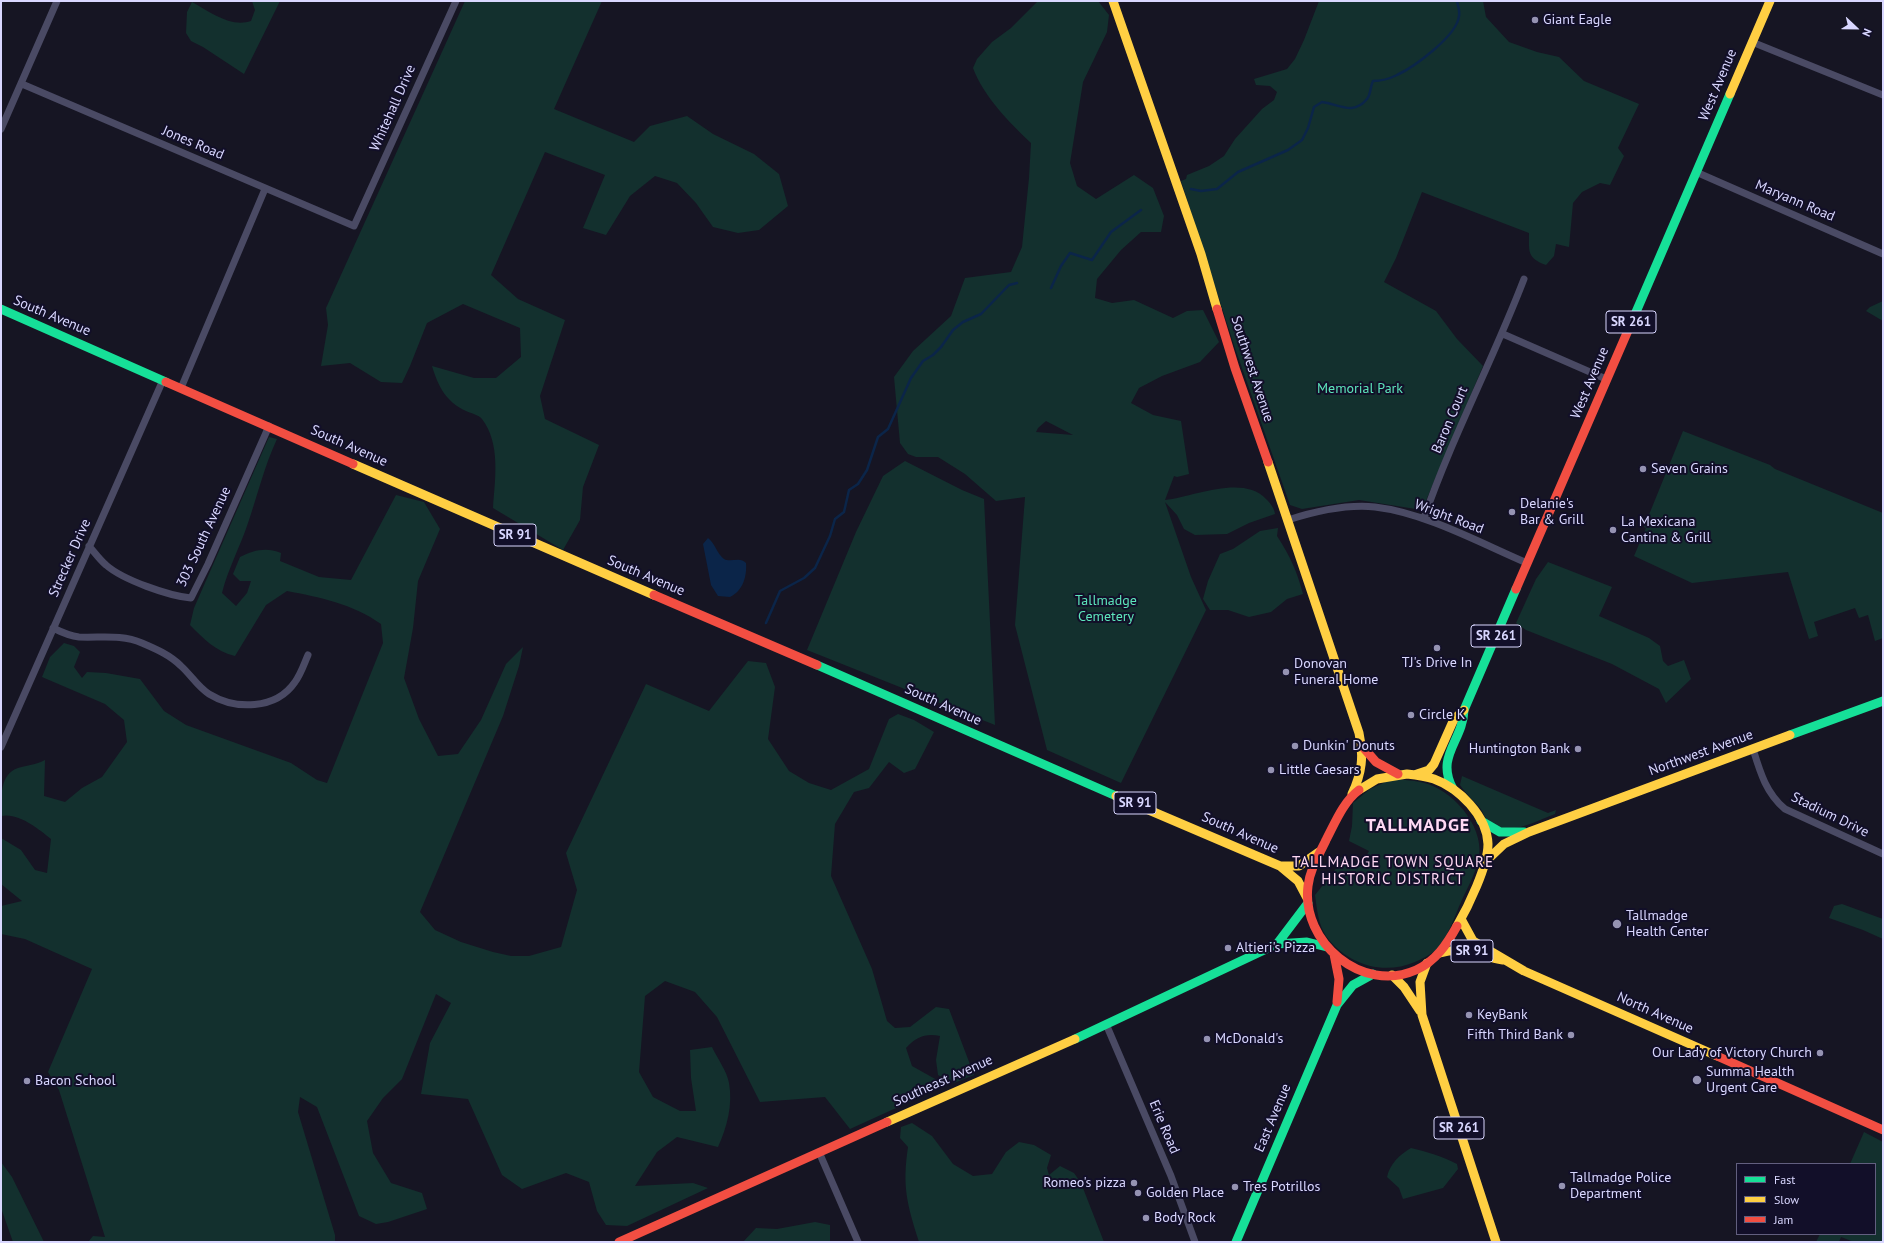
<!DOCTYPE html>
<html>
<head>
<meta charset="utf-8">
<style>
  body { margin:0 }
  #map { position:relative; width:1884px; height:1243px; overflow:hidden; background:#161523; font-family:"PT Sans",sans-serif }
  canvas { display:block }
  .frame { position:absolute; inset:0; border:2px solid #d9d7ff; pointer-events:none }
  .legend { position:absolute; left:1736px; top:1163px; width:140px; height:72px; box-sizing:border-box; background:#120f29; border:1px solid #625f7f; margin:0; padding:5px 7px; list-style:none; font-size:12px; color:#d9d7ff }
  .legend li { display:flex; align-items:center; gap:8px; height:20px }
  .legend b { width:20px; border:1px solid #625f7f }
  .north { position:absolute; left:1836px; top:8px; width:40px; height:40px; -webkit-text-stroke:3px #120f29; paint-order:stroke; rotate:112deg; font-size:11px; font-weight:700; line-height:16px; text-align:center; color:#d9d7ff }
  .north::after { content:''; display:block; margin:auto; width:14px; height:18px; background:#d9d7ff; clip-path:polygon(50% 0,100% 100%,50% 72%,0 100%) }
</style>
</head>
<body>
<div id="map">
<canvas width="1884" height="1243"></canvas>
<div class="frame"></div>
<ul class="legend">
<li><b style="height:5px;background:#16e098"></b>Fast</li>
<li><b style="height:5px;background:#ffcf43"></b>Slow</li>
<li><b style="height:5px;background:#f24e42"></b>Jam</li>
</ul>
<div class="north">N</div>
</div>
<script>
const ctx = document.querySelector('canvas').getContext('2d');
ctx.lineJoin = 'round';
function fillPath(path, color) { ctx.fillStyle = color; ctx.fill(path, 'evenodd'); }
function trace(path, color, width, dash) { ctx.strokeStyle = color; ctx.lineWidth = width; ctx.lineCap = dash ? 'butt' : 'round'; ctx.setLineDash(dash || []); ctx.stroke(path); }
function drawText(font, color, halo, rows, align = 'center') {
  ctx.font = font + ' "PT Sans",sans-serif'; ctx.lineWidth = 4; ctx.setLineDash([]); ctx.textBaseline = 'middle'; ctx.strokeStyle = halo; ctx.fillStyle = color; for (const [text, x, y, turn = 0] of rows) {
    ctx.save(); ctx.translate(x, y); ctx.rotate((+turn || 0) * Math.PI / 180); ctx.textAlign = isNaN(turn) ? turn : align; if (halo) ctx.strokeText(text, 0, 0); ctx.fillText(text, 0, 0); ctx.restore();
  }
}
fillPath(new Path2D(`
  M252,1H280L244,74L203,47L191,41L186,33L187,12L192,2C210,12 231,28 251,21L255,10Z
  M465,1H602L554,109L634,142L650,126L687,116L713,134L754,154L779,174L788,206L759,230L738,233L713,227L696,203L677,183L655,176L630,196L606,235L583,228L605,175L545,152L491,275L518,299L565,320L540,396L545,419L599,445L583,487L580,520L563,550L493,508C495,479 501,444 482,419C479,415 470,413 466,411C446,402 438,386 432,366L474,378H496L521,357L520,328L463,304L427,323L410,366L402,383L381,382L350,363L321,366L328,325L326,308Z
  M1038,1H1098L1109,15L1107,32L1083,82L1070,163L1077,186L1096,199L1134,175L1153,188L1164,216L1161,232H1141L1121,250L1097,279L1095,298L1112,303L1134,300L1173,318L1187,311L1203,310L1219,342L1200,362L1162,376L1139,388L1131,403L1153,415L1181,421L1189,474L1177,477L1174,476L1165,500C1193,497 1243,474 1266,499C1271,504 1274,508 1275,514L1249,523L1227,534L1195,535L1184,529L1177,515L1165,502L1191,577L1206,610L1121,783L1047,750L1015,625L1025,497L996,501L965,474L938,457H916L908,454L900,443L894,377L913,351L951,316L965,278L1011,272L1022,247L1029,178L1031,143C1009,122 984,97 973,68L977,59L992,42L1011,28ZM1046,421L1073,435L1036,432L1038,428Z
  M1319,1H1483L1486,17L1509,42L1537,52L1559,57L1584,81L1639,104L1618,148L1624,156L1610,185L1600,183L1582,192L1573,203L1569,247L1556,244L1554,256L1546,265C1527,258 1529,252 1529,233L1422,192L1396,258L1384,282L1436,311L1457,339L1483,366L1422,510L1359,500L1302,509L1290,505L1235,348L1181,181L1186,179L1187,175L1209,166L1224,156L1235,139L1262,109L1274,100L1277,92L1270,86L1256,85L1254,79L1287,69L1295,59L1304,40Z
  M1883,301V321L1866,311L1870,307Z
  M1683,431L1770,465L1775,469L1883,513V638L1875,641L1868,615L1859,618L1855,608L1814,622L1818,636L1809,639L1788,572L1692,583L1634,556L1646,528L1644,527Z
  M269,437L277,439C264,467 258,494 248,523C240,547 228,569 222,593L236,606L247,593L251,581H240L233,574L240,557C254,550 266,547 281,553L280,561L319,577L351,580L396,495L424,502L440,529L418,581L413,628L404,678L419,719L438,756L458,754L481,720L506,664L523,647L519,666L503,716L420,912L435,930L461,942L493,952L511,956H529L561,947L577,890L566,853L646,684L709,711L748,661L766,663L775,687L768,739L789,771L809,783L831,790L869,769L889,719L898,714L914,720L934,732L915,769L904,773L889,762L869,788L854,792L835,824L831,876L872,969L887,1021L895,1028L910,1027L936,1007L949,1009L974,1075L954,1083L938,1075L936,1060L940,1036C926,1033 916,1037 906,1048L912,1066L937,1080L940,1088L850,1129L825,1097L760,1102L717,1017L695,992L665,981L645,996L639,1072L653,1097L680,1111H696L691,1078L690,1050L712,1047C717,1058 727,1071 729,1083C733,1105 727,1127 718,1147L677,1137L657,1152L635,1186L693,1183L708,1188L627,1226L606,1225L597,1211L589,1182L566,1173L522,1189L502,1175L468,1099L421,1094L430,1043L451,1003L436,994L402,1079L383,1098L367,1121L373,1153L391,1183L422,1193L427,1209L388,1222L376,1224L359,1216L317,1107L300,1097L298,1112L335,1235V1242H88L93,1236L105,1237L59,1090L48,1072L92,969L25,939L1,934V906L22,901L1,884V838L21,850L35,870L47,873L51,839C39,829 18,812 1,816C1,796 0,774 18,768C28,765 35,765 45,760L44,796L65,802L82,788L102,777L127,742L124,720L105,704L42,677L50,657L64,643L74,646L80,652L74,667L82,678L87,672L106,673L140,679L164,711L186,725L291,763L317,780L327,783L383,643L381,624C353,604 319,597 287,591L266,605L235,656C216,652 203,638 190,625L194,608Z
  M905,461L962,490L984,499L995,725L807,650L856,532L883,476Z
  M1278,528L1277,536C1290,556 1297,571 1303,594L1287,599L1271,612L1249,617L1228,610H1210L1203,599L1208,581L1220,554L1233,549L1260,531Z
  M1548,562L1612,587L1599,616L1649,638L1660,646L1663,661L1668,666L1684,660L1691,679L1666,703L1659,689L1612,664L1526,630L1516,623L1536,579Z
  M1462,776L1548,813L1556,810L1555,814C1536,821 1505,839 1488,821C1485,818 1483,812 1480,808C1473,800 1466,794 1460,785Z
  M1392,779C1404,780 1416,780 1428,784C1457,794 1487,831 1478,862C1474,876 1467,889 1461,902C1454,918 1448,937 1436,950C1430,955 1422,959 1415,962C1382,976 1347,964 1326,936C1318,924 1317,909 1315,895L1335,870L1341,857L1361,866L1369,851L1349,841L1352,826L1353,803L1370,789Z
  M1842,904L1883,919V939L1863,930L1829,918L1834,906Z
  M912,1123L932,1136L953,1164L973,1176L992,1174L1006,1152L1019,1142L1034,1145L1051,1155L1047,1168L1049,1175L1060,1166L1074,1173L1081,1183L1104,1242H919C907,1204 902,1187 908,1147L900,1138L901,1127Z
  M1864,1132L1883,1142V1242H1854L1841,1237L1839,1242H1816L1820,1234H1875V1164H1850Z
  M1411,1148C1427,1152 1442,1156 1457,1164L1458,1169L1443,1188L1403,1199L1399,1188L1387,1177C1390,1164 1399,1155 1411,1148Z
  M1,1162L12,1177L44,1242H13L1,1208Z
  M815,1222L830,1225V1242H743L756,1228L777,1229Z`), '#13302e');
fillPath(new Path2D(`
  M708,538C715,543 717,554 724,559C731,563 740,556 746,563C747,576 743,591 730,597L718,596L711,585L703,544Z`), '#0b2549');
trace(new Path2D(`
  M1191,189L1201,191L1217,189L1238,172L1288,150L1302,140L1308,128L1314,107L1322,102C1339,104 1353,116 1367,99C1371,94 1370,87 1373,81C1382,81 1389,79 1397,75C1414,67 1457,36 1459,16C1460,11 1458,6 1457,1
  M1051,288L1061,266L1070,253L1092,260L1111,232L1141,210
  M766,623L780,591L804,578L815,568L830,536L835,519L844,512L849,490L858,484L867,470L878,437L888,429L911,378L923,361L933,355L941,347L953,330L963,322L981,314L1009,285L1017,283`), '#0b2549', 2.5);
trace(new Path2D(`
  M1752,42L1883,95
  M22,84L354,226L456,1
  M1,129L57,1
  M1696,172L1883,254
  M1503,334L1606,379
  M181,388L265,189
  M1424,518C1452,437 1493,360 1524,279
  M1288,520C1316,511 1346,504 1375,507C1426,513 1480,543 1527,563
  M89,546C95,553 100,560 106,565C123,580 169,596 191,598L208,564L269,426
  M53,628C61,632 70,636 79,637C101,638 121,634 142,643C156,649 170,655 181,666C191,675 198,687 209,694C235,710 276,710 295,682C301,674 304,664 308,655
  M1,747L163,380
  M1753,749C1760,772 1766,793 1785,809L1883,854
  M1106,1024L1171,1176L1195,1242
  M819,1152L858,1242`), '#4a4a64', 7);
trace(new Path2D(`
  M1,309L166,382
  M1633,319L1730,94
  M817,665L1116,796
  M1790,735L1883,701
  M1453,789C1435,756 1463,741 1464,710L1516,589
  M1481,821L1500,832H1524
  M1277,944L1307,942L1327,947
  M1075,1039L1277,944L1308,903
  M1236,1242L1337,1005L1353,985L1373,974`), '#16e098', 9);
trace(new Path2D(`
  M1113,1L1201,254L1217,309
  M1730,94L1770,1
  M1268,462L1359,733C1364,756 1362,773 1352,794
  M353,464L654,595
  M1407,774C1416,775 1425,776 1434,779C1459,788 1487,816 1488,844C1488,866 1468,907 1457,926
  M1417,774L1429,770L1434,764L1454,719L1464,710
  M1359,790L1377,779L1407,774
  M1116,796L1280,866L1298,881L1307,898
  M1484,863L1504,844L1529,832L1790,735
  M1280,866H1299L1319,852
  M1461,919L1473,941L1524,971L1717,1056
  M1440,953C1465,946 1479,956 1503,960
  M1427,963L1420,982L1422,1015L1496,1242
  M1392,975L1404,987L1420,1011
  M887,1122L1075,1039`), '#ffcf43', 9);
trace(new Path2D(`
  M1217,309L1235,368L1268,462
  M166,382L353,464
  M1516,589L1633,319
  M654,595L817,665
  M1362,746L1376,762L1398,774
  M1359,790C1343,802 1335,823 1326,840C1319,855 1310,869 1308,886C1301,942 1362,994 1416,970C1436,961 1447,944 1457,926
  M1334,954L1339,979L1337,1002
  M1717,1056L1883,1130
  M619,1242L887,1122`), '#f24e42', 9);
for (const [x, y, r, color] of [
  [1535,20,4,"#9593b2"],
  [1643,469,4,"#9593b2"],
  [1512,512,4,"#9593b2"],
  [1613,530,4,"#9593b2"],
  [1437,648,4,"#9593b2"],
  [1286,672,4,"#9593b2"],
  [1411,715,4,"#9593b2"],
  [1295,746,4,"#9593b2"],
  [1578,749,4,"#9593b2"],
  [1271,770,4,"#9593b2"],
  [1617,924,5,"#9593b2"],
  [1228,948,4,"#9593b2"],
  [1469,1015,4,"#9593b2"],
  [1571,1035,4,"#9593b2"],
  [1207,1039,4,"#9593b2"],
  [1820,1053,4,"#9593b2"],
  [1697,1080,5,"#9593b2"],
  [27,1081,4,"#9593b2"],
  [1134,1183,4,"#9593b2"],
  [1562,1186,4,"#9593b2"],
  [1235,1187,4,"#9593b2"],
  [1138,1193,4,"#9593b2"],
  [1146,1218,4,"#9593b2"]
]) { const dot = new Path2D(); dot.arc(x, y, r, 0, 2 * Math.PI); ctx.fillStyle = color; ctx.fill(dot); trace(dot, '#120f29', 1.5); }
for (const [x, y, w] of [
  [1631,322,50],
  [515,535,42],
  [1496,636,50],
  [1135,803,42],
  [1472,951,42],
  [1459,1128,50]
]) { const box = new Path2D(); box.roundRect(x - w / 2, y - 11, w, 22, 3); ctx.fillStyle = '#120f29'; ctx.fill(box); trace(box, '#d9d7ff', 1); }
drawText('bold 13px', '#d9d7ff', null, [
  ["SR 261",1631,322],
  ["SR 91",515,535],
  ["SR 261",1496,636],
  ["SR 91",1135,803],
  ["SR 91",1472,951],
  ["SR 261",1459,1128]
]);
drawText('14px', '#d9d7ff', '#120f29', [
  ["Giant Eagle",1543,20],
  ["Seven Grains",1651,469],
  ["Delanie's",1520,504],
  ["Bar & Grill",1520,520],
  ["La Mexicana",1621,522],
  ["Cantina & Grill",1621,538],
  ["TJ's Drive In",1437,663,"center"],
  ["Donovan",1294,664],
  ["Funeral Home",1294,680],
  ["Circle K",1419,715],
  ["Dunkin' Donuts",1303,746],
  ["Huntington Bank",1570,749,"right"],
  ["Little Caesars",1279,770],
  ["Tallmadge",1626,916],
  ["Health Center",1626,932],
  ["Altieri's Pizza",1236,948],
  ["KeyBank",1477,1015],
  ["Fifth Third Bank",1563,1035,"right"],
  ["McDonald's",1215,1039],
  ["Our Lady of Victory Church",1812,1053,"right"],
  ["Summa Health",1706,1072],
  ["Urgent Care",1706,1088],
  ["Bacon School",35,1081],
  ["Tallmadge Police",1570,1178],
  ["Department",1570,1194],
  ["Romeo's pizza",1126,1183,"right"],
  ["Tres Potrillos",1243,1187],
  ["Golden Place",1146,1193],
  ["Body Rock",1154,1218]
], 'left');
drawText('14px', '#d9d7ff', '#120f29', [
  ["West Avenue",1718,85,-67],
  ["Whitehall Drive",393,108,-66],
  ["Jones Road",193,143,23],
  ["Maryann Road",1795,201,23],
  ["South Avenue",52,316,23],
  ["Southwest Avenue",1252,369,72],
  ["West Avenue",1590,383,-67],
  ["Baron Court",1450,420,-67],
  ["South Avenue",349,446,24],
  ["Wright Road",1449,517,21],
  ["303 South Avenue",204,537,-65],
  ["Strecker Drive",70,558,-66],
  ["South Avenue",646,576,23],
  ["South Avenue",943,705,24],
  ["Northwest Avenue",1701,753,-20],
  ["Stadium Drive",1830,815,26],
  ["South Avenue",1240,833,24],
  ["North Avenue",1655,1013,24],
  ["Southeast Avenue",943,1081,-24],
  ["East Avenue",1273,1118,-67],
  ["Erie Road",1164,1127,67]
]);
drawText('14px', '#5de5bb', '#120f29', [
  ["Memorial Park",1360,389],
  ["Tallmadge",1106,601],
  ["Cemetery",1106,617]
]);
ctx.letterSpacing = '1px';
drawText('15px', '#ffd9f4', '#120f29', [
  ["TALLMADGE TOWN SQUARE",1393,863],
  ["HISTORIC DISTRICT",1393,880]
]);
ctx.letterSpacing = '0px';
ctx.letterSpacing = '1px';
drawText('bold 18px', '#ffd9f4', '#120f29', [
  ["TALLMADGE",1418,826]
]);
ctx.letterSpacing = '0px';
</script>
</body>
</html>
